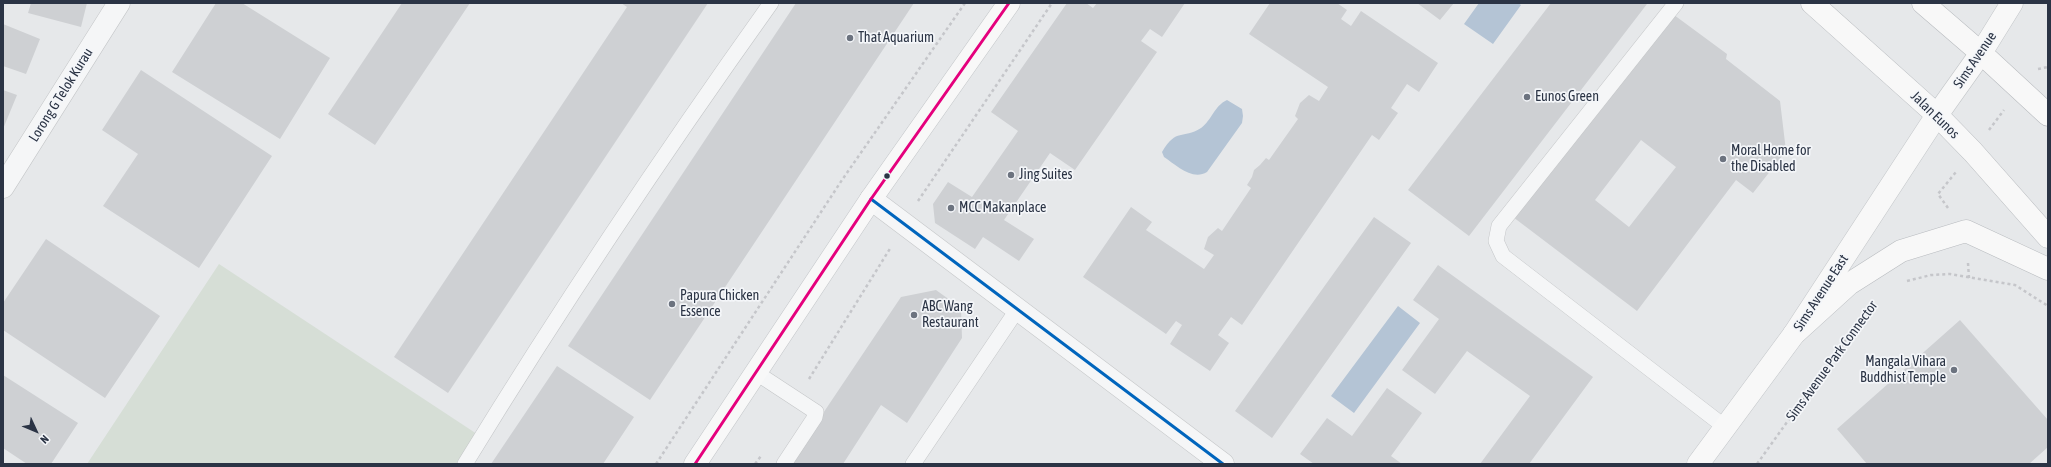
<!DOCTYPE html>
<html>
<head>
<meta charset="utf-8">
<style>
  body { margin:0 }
  #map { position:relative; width:2051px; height:467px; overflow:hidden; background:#e6e8ea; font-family:"Asap Condensed",sans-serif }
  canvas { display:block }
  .frame { position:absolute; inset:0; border:4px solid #2b3445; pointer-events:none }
  .north { position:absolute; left:16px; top:411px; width:40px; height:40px; -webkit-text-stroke:3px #f4f6f9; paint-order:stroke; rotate:134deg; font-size:11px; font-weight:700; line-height:16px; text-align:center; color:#2b3445 }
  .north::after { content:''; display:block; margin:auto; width:14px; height:18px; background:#2b3445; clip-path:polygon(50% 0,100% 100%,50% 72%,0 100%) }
</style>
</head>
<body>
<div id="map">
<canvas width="2051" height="467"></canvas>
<div class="frame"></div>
<div class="north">N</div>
</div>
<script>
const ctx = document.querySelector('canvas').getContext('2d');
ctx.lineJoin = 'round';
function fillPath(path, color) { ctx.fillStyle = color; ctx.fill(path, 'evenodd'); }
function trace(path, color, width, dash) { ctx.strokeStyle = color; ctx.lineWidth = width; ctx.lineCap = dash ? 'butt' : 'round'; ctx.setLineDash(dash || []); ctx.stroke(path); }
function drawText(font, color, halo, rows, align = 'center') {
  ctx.font = font + ' "Asap Condensed",sans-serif'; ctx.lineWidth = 3.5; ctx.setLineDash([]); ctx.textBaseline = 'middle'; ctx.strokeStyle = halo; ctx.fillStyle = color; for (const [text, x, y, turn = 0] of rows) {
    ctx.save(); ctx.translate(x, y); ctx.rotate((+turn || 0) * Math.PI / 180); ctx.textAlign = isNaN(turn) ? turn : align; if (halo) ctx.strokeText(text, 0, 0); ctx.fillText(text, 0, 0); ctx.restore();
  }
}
fillPath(new Path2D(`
  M219,264L480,436L462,464H87Z`), '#d6ded6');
fillPath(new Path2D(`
  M1479,3H1518L1521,5L1493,44L1464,24Z
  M1227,100L1242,109L1243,116L1242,123L1207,172C1192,181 1176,165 1164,157L1162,152C1177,127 1182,140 1201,128C1212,120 1214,106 1227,100Z
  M1398,306L1420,323L1354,413L1331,396Z`), '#b4c4d5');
fillPath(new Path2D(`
  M31,3H87L81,27L28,13Z
  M216,3H242L330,58L280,139L172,72Z
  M402,3H470L375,145L328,114Z
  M621,3H708L448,393L394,357L627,7Z
  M796,3H914L650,400L568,346Z
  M1067,3H1086L1093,8L1097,3H1185L1162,37L1150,29L1141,41L1157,52L1075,170L1050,153L1004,220L1034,239L1019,261L983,237L975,249L935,223L933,204L948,182L972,197L1018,131L991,112Z
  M1270,3H1337L1347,10L1341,19L1351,26L1361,11L1438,63L1419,92L1407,84L1391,108L1398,113L1379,140L1372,135L1242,325L1231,317L1218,335L1229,343L1210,371L1170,344L1182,325L1176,321L1166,334L1083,277L1131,207L1152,222L1146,230L1204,269L1214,255L1204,249L1208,237L1218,228L1222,231L1251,188L1247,185L1252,177L1254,170L1260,165L1266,158L1269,160L1298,119L1295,116L1300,103L1309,95L1319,101L1328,87L1249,34Z
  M1417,3H1454L1440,20Z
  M1551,3L1647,4L1469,236L1408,190Z
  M1670,12L1727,54L1726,59L1780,101L1786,151L1753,193L1736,180L1637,311L1513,217ZM1641,140L1676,167L1629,227L1595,200Z
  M3,24L40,39L26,74L3,66Z
  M141,70L272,156L199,268L103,206L138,154L102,130Z
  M3,90L17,95L3,129Z
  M1374,217L1411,243L1272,438L1235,411Z
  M46,239L160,316L105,398L3,330V303Z
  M1438,265L1593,377L1529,464H1480L1530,396L1467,351L1435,394L1402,370L1439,319L1413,300Z
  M936,290L961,308L962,338L907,423L881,405L843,464H789L901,297Z
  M1960,320L2048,420V447L2029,464H1867L1837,429Z
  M557,366L634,417L603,464H491Z
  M3,375L78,423L51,464H27L3,448Z
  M1387,388L1422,413L1391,456L1402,464H1314L1300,454L1327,418L1352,436Z`), '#ced0d3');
const service = new Path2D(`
  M1676,3L1499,226L1496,241L1503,256L1725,427
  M755,372L816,412L815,417L784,464
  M465,464C561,307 664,153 771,3
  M913,464L1017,310`);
const minor = new Path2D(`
  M3,187L119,3
  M871,199L1223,464`);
const primary = new Path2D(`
  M695,464L871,199L1009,3
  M1698,464L1794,334L1937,115L1981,53L2012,3`);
const trunk = new Path2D(`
  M1812,3L1937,115L1973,152L2048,237
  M1923,3L1981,53L2048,115
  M1794,334L1849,284L1901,251L1966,231L2048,269`);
trace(service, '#c4c6c8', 16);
trace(minor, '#c4c6c8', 23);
trace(primary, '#c2c5c8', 23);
trace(trunk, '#b8bbbf', 23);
trace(new Path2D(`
  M2038,69L2048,67
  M1989,130L2004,110
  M918,201L1052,3
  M1948,208L1938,194L1956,172
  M1968,263L1969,278
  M1907,281L1931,275L1950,274L2015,285L2048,306
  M809,379L891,247
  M656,464L842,180L965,3
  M755,464L761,456
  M1757,464L1873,302`), '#c5c6ca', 2.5, [3, 3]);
trace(service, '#f5f6f7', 15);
trace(minor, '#f5f6f7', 22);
trace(primary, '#f8f8f8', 22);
trace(trunk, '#f8f8f8', 22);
trace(new Path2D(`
  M871,199L1223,464`), '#0065bd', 3);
trace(new Path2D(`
  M695,464L871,199L1009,3`), '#e5007d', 3);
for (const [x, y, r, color] of [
  [850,38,4,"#6c737f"],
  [1527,97,4,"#6c737f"],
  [1723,159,4,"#6c737f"],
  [1011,175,4,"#6c737f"],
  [887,176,3.5,"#2b3445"],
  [951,208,4,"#6c737f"],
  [672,304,4,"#6c737f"],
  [914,315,4,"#6c737f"],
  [1954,370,4,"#6c737f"]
]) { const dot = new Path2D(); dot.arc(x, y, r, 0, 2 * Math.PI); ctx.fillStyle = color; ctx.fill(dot); trace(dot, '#f4f6f9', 1.5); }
drawText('14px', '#2b3445', '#f4f6f9', [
  ["That Aquarium",858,38],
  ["Eunos Green",1535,97],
  ["Moral Home for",1731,151],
  ["the Disabled",1731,167],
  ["Jing Suites",1019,175],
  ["MCC Makanplace",959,208],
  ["Papura Chicken",680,296],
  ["Essence",680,312],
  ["ABC Wang",922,307],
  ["Restaurant",922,323],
  ["Mangala Vihara",1946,362,"right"],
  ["Buddhist Temple",1946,378,"right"]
], 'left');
drawText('14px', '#2b3445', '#f4f6f9', [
  ["Sims Avenue",1975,60,-56],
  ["Lorong G Telok Kurau",61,95,-58],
  ["Jalan Eunos",1935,115,44],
  ["Sims Avenue East",1821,293,-57],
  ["Sims Avenue Park Connector",1832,361,-54]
]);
</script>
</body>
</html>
